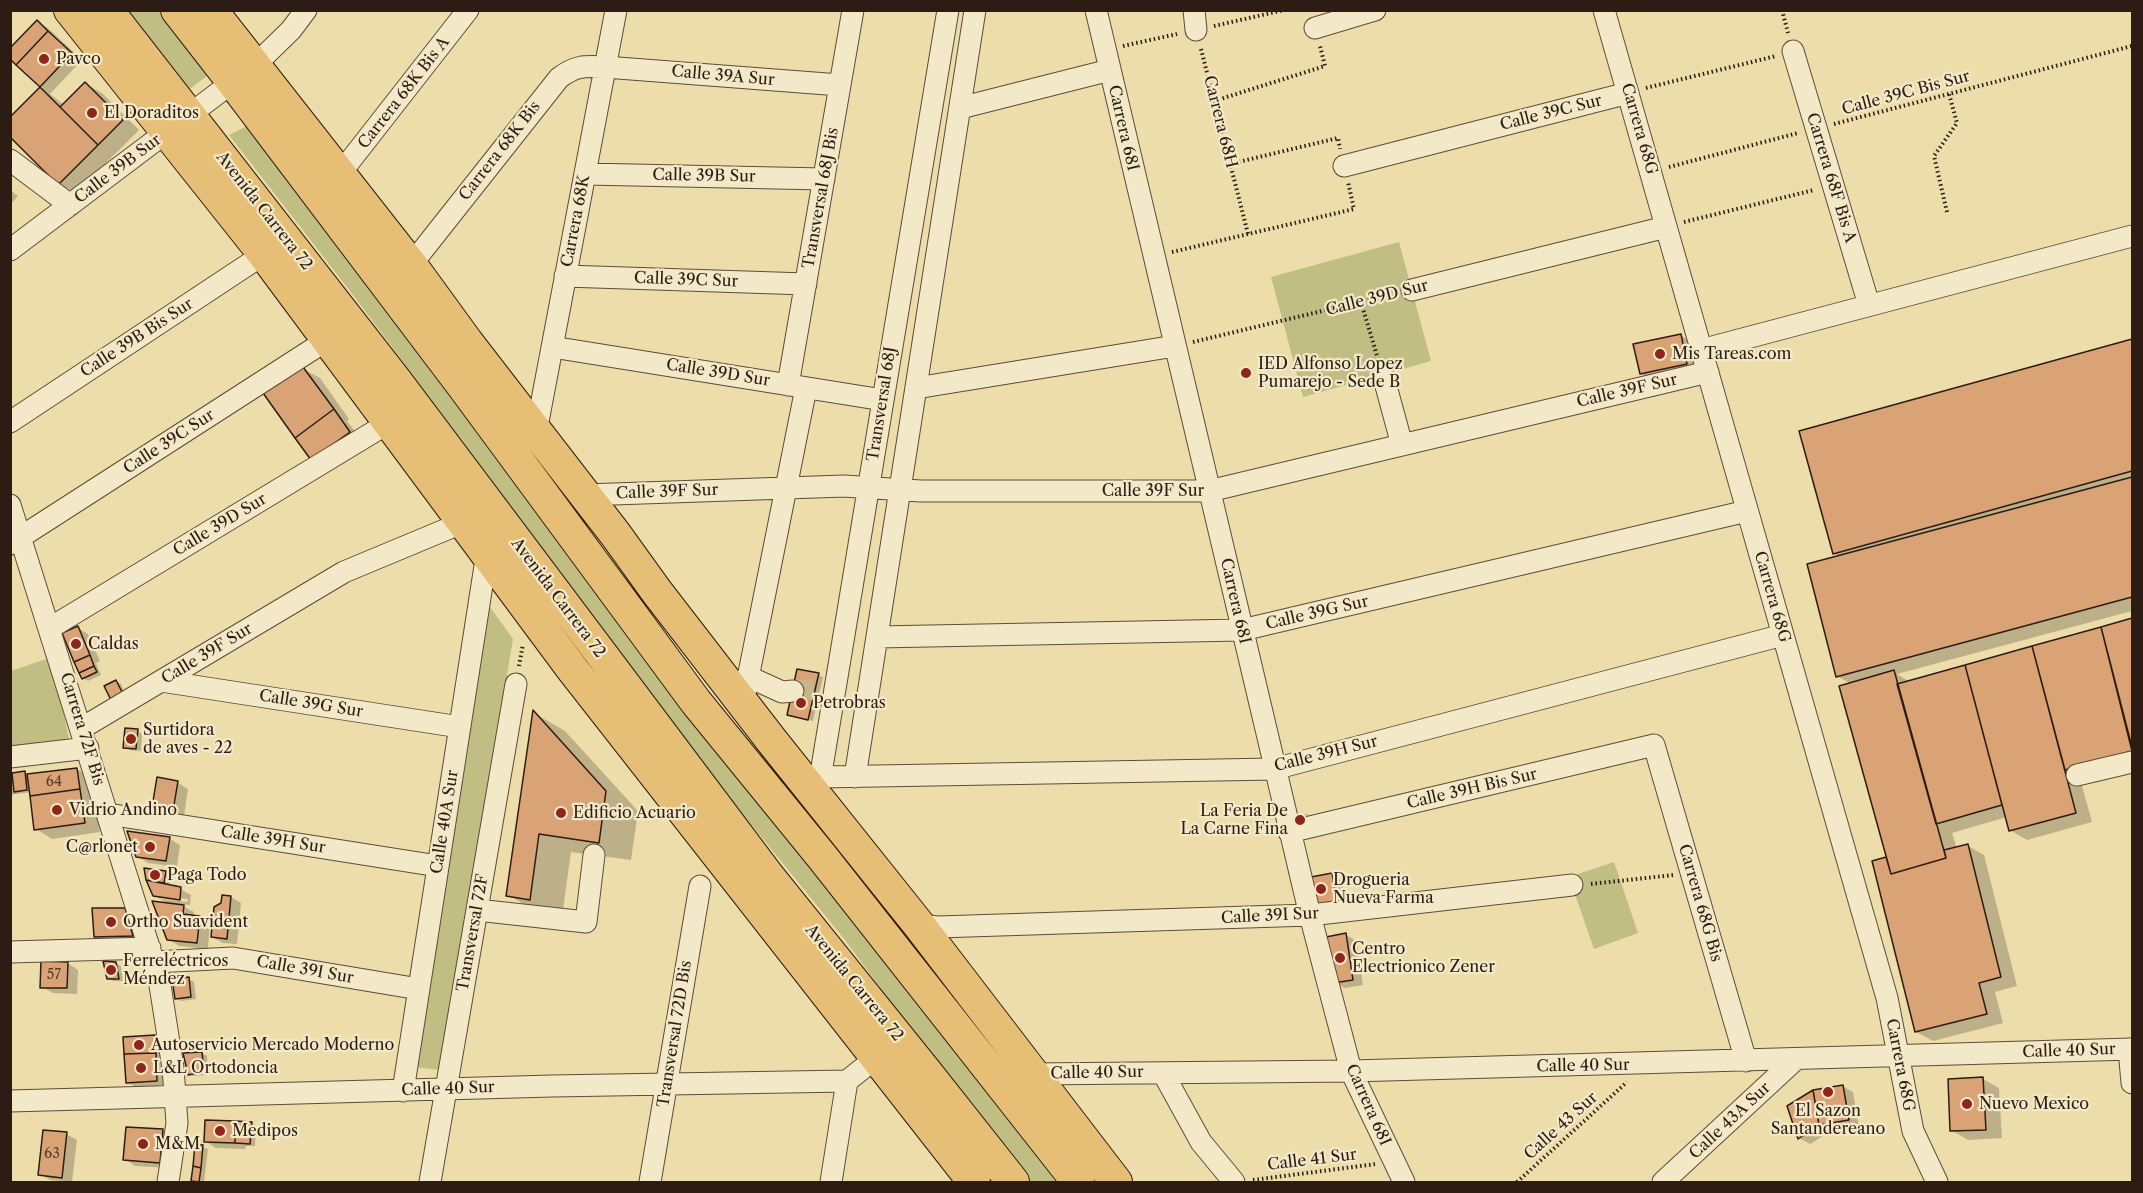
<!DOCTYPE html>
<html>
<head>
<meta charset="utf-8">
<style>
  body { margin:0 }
  #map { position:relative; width:2143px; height:1193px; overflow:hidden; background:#edddaa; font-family:"Libre Caslon Text",serif }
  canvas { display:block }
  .frame { position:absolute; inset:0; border:12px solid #2d1c13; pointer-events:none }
</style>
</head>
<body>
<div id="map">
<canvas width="2143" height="1193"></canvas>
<div class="frame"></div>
</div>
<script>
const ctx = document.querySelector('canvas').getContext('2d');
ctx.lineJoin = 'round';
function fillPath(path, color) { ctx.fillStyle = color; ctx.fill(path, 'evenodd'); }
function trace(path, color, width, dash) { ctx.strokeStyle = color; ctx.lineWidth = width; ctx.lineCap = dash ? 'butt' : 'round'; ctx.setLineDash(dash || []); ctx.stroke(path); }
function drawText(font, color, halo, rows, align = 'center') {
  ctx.font = font + ' "Libre Caslon Text",serif'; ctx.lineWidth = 4.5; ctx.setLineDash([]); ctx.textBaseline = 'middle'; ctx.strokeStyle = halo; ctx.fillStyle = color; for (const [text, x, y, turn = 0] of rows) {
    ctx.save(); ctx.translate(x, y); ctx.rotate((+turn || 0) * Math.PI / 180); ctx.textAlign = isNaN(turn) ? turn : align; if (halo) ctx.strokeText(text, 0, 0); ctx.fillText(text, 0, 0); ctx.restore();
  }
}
fillPath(new Path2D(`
  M127,11H164L212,72L190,89Z
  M251,124L1065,1182H1025L983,1129L845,940L733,802L353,295L229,135Z
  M1399,242L1431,361L1303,397L1271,277Z
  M490,607L513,639L442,1070L414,1067Z
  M52,657L69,739L11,750V671Z
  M1614,862L1638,933L1594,949L1569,877Z`), '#c0be83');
fillPath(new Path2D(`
  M37,22L48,28L82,60L50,94L64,105L86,84L102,93L139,130L76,193L59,184L10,119L43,87L10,57Z
  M10,190L18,196L10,205Z
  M1680,335L1702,348L1708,376L1663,386L1641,374Z
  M2132,340V611L1897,674L1910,682L2132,619V765L2080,779L2092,822L2027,840L2010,830L2007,817L1952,833L1957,849L1968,846L1984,855L2017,986L1995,992L2003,1023L1933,1041L1916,1032L1874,862L1888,858L1851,684L1837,676L1840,557L1834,553L1801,432Z
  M303,369L320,378L349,419L347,421L360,438L323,465Z
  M78,628L88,634L100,661L96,663L101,675L88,681L83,678Z
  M818,675L823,677L813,721L789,714Z
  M116,682L121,684L128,699L118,704Z
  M534,713L565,731L638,811L631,860L571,852L562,917L540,914L508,895Z
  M137,731L142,734L141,751L130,750L125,747Z
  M77,769L88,775L90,797L96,800L100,832L52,839L36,829L31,792L10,795V774L25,773L29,775Z
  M178,783L188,789L184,816L164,813L154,806Z
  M1306,814L1311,817L1295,826L1293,817Z
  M170,839L180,845L177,867L148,863L137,856Z
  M165,872L170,875L169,886L180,889L191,895L190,905L179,904L194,912L193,916L200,917L210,923L208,949L179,946L168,939L170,905L154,895L153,883L148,879ZM161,896L188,899L187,902L161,899Z
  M1332,875L1342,881L1347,906L1323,910Z
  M231,897L241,903L237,944L223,943L212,937Z
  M125,909L136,916L143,941L107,942L96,936Z
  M1346,935L1357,941L1363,985L1345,988L1334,982Z
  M67,963L78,970L77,994L53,993L42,987Z
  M116,964L121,966L123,981H113L108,978Z
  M189,979L194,982L196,999L181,1001L176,998Z
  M154,1036L165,1043L168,1087L138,1088L127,1082Z
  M202,1053L207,1056L208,1075L194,1076L189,1074Z
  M1983,1079L1999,1088L2002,1138L1968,1140L1951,1130Z
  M1842,1086L1853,1092L1859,1126L1831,1131L1810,1144L1799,1138Z
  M251,1123L256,1126L255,1146H246L245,1149L216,1148L205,1141Z
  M162,1130L173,1136L171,1168L135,1166L125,1159Z
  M66,1134L77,1140L72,1182L50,1180L40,1174Z
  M197,1145L208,1149L204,1182L192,1181Z`), '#0003');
const building = new Path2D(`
  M37,20L48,31L16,65L10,59V48Z
  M48,31L72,53L40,87L16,65Z
  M85,82L123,120L98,145L60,107Z
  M40,87L98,145L58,185L10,137V117Z
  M1681,334L1687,364L1640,374L1633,344Z
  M2132,339V471L1833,554L1799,431Z
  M303,367L334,409L295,438L263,393Z
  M334,409L350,432L311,460L295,438Z
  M2132,477V597L1836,677L1807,564Z
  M2132,618V747L2101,627Z
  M78,626L90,655L74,662L62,633Z
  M2101,627L2132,751L2065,770L2032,646Z
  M2032,646L2076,813L2009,831L1965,665Z
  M90,655L94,666L79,673L74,662Z
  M1965,665L2002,805L1936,824L1897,684Z
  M94,666L97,672L82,679L79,673Z
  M797,669L819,673L808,720L787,715Z
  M1894,670L1946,858L1891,874L1839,686Z
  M116,680L124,696L112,702L104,686Z
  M533,710L606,791L599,843L539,834L530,900L506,896Z
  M125,728L138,729L136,749L123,748Z
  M77,768L80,789L30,796L27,774Z
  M25,771L27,790L14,792L12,773Z
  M157,777L178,781L173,811L152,807Z
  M80,789L85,823L34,830L30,796Z
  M127,831L170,837L166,861L136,857Z
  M1968,844L2001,977L1979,983L1987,1014L1915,1032L1872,861L1886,857L1891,874L1946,858L1944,850Z
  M144,868L166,871L164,883L146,880Z
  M1332,873L1337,901L1311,905L1306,878Z
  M146,880L181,887L180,900L153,896Z
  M222,895L231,896L227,939L211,937L214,907L221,903Z
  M152,901L184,905L183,914L200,916L197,943L167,940Z
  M92,908H125L133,936L94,937Z
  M1346,933L1353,980L1333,983L1326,937Z
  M41,961L68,962L67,988H40Z
  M103,961L116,962L119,979H107Z
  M189,977L191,997L175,999L172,979Z
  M155,1035L156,1053L124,1054L123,1037Z
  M202,1052L204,1072L188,1075L183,1053Z
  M156,1053L157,1081L126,1083L124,1054Z
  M1983,1077L1986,1130L1950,1131L1948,1079Z
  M1843,1085L1849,1120L1819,1125L1813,1090Z
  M1813,1090L1819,1125L1798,1139L1787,1106Z
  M205,1120L236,1121L235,1143L204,1142Z
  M236,1121L252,1122L250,1144L235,1143Z
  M126,1127L163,1129L160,1163L123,1160Z
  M43,1130L67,1132L62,1178L38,1175Z
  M195,1144L203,1145L201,1168L193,1166Z
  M193,1166L201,1168L199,1182L191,1181Z`);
fillPath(building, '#d9a376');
trace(building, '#2d1c13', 1.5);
trace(new Path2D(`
  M793,691L815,689`), '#c7b68c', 21, [21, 10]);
const minor = new Path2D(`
  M1096,10L1310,915L1351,1071L1404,1182
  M1194,10L1196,30
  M1604,10L1887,998L1913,1131L1937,1182
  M1315,28L1375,10
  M1793,51L1869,305
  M960,108L1110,70
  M10,160L70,205
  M1344,166L1628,93
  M585,174L824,179
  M339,175L468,10
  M10,250L254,66L291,30L306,10
  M411,265L559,78C576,65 585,66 605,67L840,85
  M565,276L806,284
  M1412,290L1666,227
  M552,347L883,400
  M1701,350L2132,236
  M1383,375L1402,445
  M788,385L853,10
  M916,388L1175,346
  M10,422L264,254
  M536,432L616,10
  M585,495L844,486L921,491H1209L1708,372
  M10,505L159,979L173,1068L177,1123L168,1182
  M10,544L327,340
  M50,628L390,422
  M877,637L1242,630L1747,511
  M747,676L782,692L793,691
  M161,681L460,727
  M743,703L806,388
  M82,728L344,572L464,522
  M10,757L88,748
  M2077,775L2132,762
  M820,777L1274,769L1783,635
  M855,777L975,10
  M818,791L948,10
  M108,814L438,866
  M1289,832L1654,745L1746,1061
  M477,910L586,922L594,855
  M919,925L938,927L1310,915L1572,885
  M10,952L150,948
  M154,962L233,958L419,989
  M2129,1049L2132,1083
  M1163,1073L1201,1142L1234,1182
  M1033,1074L1351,1071L2132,1049
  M403,1091L487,553
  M10,1101L552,1086L847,1081L877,1057
  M430,1182L516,684
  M650,1182L700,886
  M831,1182L847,1081
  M1663,1182L1796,1059`);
const highway = new Path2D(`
  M70,10L264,254L573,670L974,1182
  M107,10L396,381L769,877L926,1072L1013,1182
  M177,10L233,82L463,386L696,702L823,858L1078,1182
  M211,10L411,265L467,342L616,535L657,592L772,741L919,925L1116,1182`);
trace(minor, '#5d4c39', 23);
trace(highway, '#2d1c13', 34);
trace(new Path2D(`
  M1782,10L1788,33
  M1214,26L1284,10
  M1123,46L1177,34
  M1201,49L1248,234
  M1646,88L1776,56
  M1214,101L1325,66L1320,46
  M1834,124L2132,46
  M1230,164L1338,138L1340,149
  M1669,167L1798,133
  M1947,212L1934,156L1957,123L1949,94
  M1684,222L1814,190
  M1172,252L1354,209L1348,182
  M1361,302L1378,359
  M1193,342L1393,294
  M519,666L523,644
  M1591,884L1673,875
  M1253,1180L1376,1164
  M1517,1182L1627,1082`), '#2d1c13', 4, [1.5, 3]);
trace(minor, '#f3e9c8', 21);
trace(highway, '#e6be75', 32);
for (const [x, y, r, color] of [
  [44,59,6,"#8f2418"],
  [92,113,6,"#8f2418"],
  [1660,354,6,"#8f2418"],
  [1246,373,6,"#8f2418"],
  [76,644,6,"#8f2418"],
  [801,703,6,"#8f2418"],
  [131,739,6,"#8f2418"],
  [57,810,6,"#8f2418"],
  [561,813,6,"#8f2418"],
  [1300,820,6,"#8f2418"],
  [150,847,6,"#8f2418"],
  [155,875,6,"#8f2418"],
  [1321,889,6,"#8f2418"],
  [111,922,6,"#8f2418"],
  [1340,958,6,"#8f2418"],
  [111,970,6,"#8f2418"],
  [139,1045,6,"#8f2418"],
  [141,1068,6,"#8f2418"],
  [1828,1092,6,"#8f2418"],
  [1967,1104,6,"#8f2418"],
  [220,1131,6,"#8f2418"],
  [143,1144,6,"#8f2418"]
]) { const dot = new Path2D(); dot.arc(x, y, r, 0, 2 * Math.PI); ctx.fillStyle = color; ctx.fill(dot); trace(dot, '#f3e9c8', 2); }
drawText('14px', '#583e2c', null, [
  ["64",54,782],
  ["57",54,975],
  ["63",52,1154]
]);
drawText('16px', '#2d1c13', '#f3e9c8', [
  ["Pavco",56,59],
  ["El Doraditos",104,113],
  ["Mis Tareas.com",1672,354],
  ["IED Alfonso Lopez",1258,364],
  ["Pumarejo - Sede B",1258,382],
  ["Caldas",88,644],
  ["Petrobras",813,703],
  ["Surtidora",143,730],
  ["de aves - 22",143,748],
  ["Vidrio Andino",69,810],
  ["La Feria De",1288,811,"right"],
  ["La Carne Fina",1288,829,"right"],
  ["Edificio Acuario",573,813],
  ["C@rlonet",138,847,"right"],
  ["Paga Todo",167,875],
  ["Drogueria",1333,880],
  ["Nueva Farma",1333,898],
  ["Ortho Suavident",123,922],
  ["Centro",1352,949],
  ["Electrionico Zener",1352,967],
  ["Ferreléctricos",123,961],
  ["Méndez",123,979],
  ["Autoservicio Mercado Moderno",151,1045],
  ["L&L Ortodoncia",153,1068],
  ["Nuevo Mexico",1979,1104],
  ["El Sazon",1828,1111,"center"],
  ["Santandereano",1828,1129,"center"],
  ["Medipos",232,1131],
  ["M&M",155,1144]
], 'left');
drawText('16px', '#2d1c13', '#f3e9c8', [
  ["Calle 39A Sur",723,76,5],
  ["Carrera 68K Bis A",404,93,-52],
  ["Calle 39C Bis Sur",1906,93,-15],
  ["Calle 39C Sur",1551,113,-14],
  ["Carrera 68H",1220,122,76],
  ["Carrera 68I",1123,128,77],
  ["Carrera 68G",1639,129,74],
  ["Carrera 68K Bis",500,151,-52],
  ["Calle 39B Sur",118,169,-37],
  ["Calle 39B Sur",704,176,1],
  ["Carrera 68F Bis A",1831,178,73],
  ["Transversal 68J Bis",821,198,-80],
  ["Avenida Carrera 72",264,211,52],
  ["Carrera 68K",576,221,-79],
  ["Calle 39C Sur",686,280,2],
  ["Calle 39D Sur",1377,298,-14],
  ["Calle 39B Bis Sur",137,338,-33],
  ["Calle 39D Sur",718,373,9],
  ["Calle 39F Sur",1627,391,-13],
  ["Transversal 68J",882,404,-81],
  ["Calle 39C Sur",169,442,-33],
  ["Calle 39F Sur",1153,491],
  ["Calle 39F Sur",667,492,-2],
  ["Calle 39D Sur",220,525,-31],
  ["Carrera 68G",1772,597,74],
  ["Avenida Carrera 72",558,598,53],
  ["Carrera 68I",1235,601,77],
  ["Calle 39G Sur",1317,613,-13],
  ["Calle 39F Sur",207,654,-31],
  ["Calle 39G Sur",311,704,9],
  ["Carrera 72F Bis",82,729,73],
  ["Calle 39H Sur",1326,754,-14],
  ["Calle 39H Bis Sur",1472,789,-13],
  ["Calle 40A Sur",445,822,-81],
  ["Calle 39H Sur",273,840,9],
  ["Carrera 68G Bis",1700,903,74],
  ["Calle 39I Sur",1270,916,-3],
  ["Transversal 72F",473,933,-80],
  ["Calle 39I Sur",305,970,10],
  ["Avenida Carrera 72",854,983,51],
  ["Transversal 72D Bis",675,1034,-81],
  ["Calle 40 Sur",2069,1051,-2],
  ["Carrera 68G",1900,1065,79],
  ["Calle 40 Sur",1583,1066,-1],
  ["Calle 40 Sur",1097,1073,-1],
  ["Calle 40 Sur",448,1089,-2],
  ["Carrera 68I",1368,1105,66],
  ["Calle 43A Sur",1730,1121,-43],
  ["Calle 43 Sur",1561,1126,-42],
  ["Calle 41 Sur",1312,1160,-7]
]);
</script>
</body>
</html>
